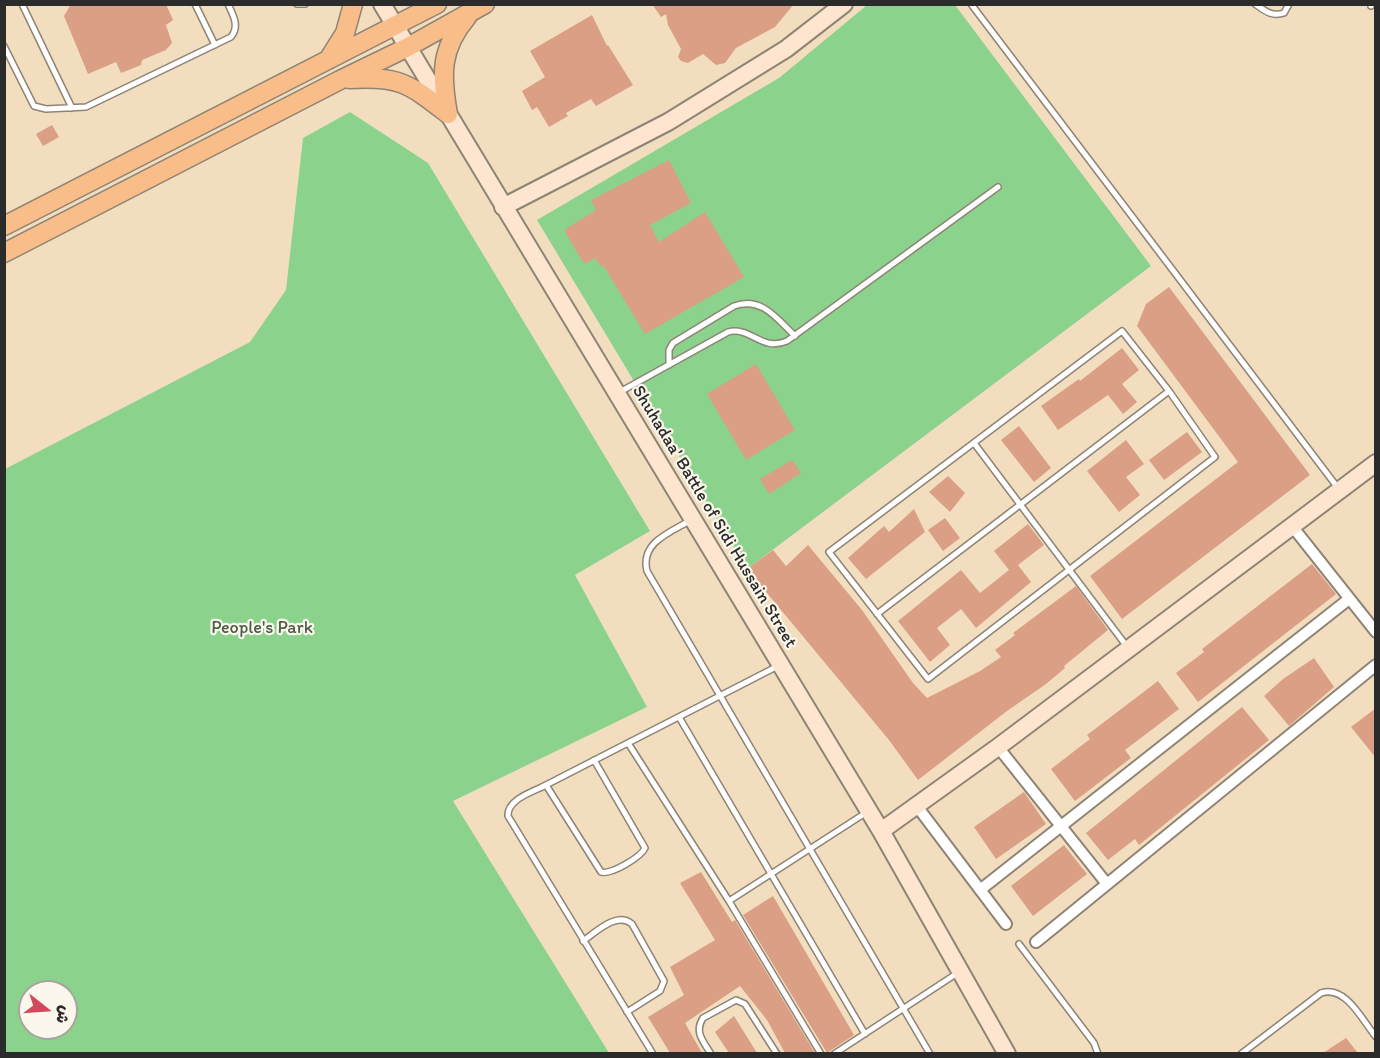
<!DOCTYPE html>
<html>
<head>
<meta charset="utf-8">
<style>
  body { margin:0 }
  #map { position:relative; width:1380px; height:1058px; overflow:hidden; background:#f2debf; font-family:Itim,"Playpen Sans Arabic",sans-serif }
  canvas { display:block }
  .frame { position:absolute; inset:0; border:6px solid #2b2b2b; pointer-events:none }
  .north { position:absolute; left:18px; top:980px; width:60px; height:60px; box-sizing:border-box; background:#fbf7ec; border:2px solid #a8a59f; border-radius:50%; rotate:107deg; font-size:16px; font-weight:700; line-height:24px; text-align:center; color:#2b2b2b }
  .north::after { content:''; display:block; margin:auto; width:21px; height:27px; background:#d1495b; clip-path:polygon(50% 0,100% 100%,50% 72%,0 100%) }
</style>
</head>
<body>
<div id="map">
<canvas width="1380" height="1058"></canvas>
<div class="frame"></div>
<div class="north">ش</div>
</div>
<script>
const ctx = document.querySelector('canvas').getContext('2d');
ctx.lineJoin = 'round';
function fillPath(path, color) { ctx.fillStyle = color; ctx.fill(path, 'evenodd'); }
function trace(path, color, width, dash) { ctx.strokeStyle = color; ctx.lineWidth = width; ctx.lineCap = dash ? 'butt' : 'round'; ctx.setLineDash(dash || []); ctx.stroke(path); }
function drawText(font, color, halo, rows, align = 'center') {
  ctx.font = font + ' Itim,sans-serif'; ctx.lineWidth = 4.5; ctx.setLineDash([]); ctx.textBaseline = 'middle'; ctx.strokeStyle = halo; ctx.fillStyle = color; for (const [text, x, y, turn = 0] of rows) {
    ctx.save(); ctx.translate(x, y); ctx.rotate((+turn || 0) * Math.PI / 180); ctx.textAlign = isNaN(turn) ? turn : align; if (halo) ctx.strokeText(text, 0, 0); ctx.fillText(text, 0, 0); ctx.restore();
  }
}
fillPath(new Path2D(`
  M867,5H955L1151,266L747,569L537,220L779,78Z
  M350,112L428,163L650,531L575,575L647,707L453,801L609,1053H5V469L250,342L286,290L303,138ZM30,992H66V1028H30Z`), '#8bd38d');
fillPath(new Path2D(`
  M71,4H166L173,20L166,25L172,43L166,50L142,60L141,65L121,73L116,62L88,74L64,16Z
  M652,4H794L775,27L736,48L725,63L716,65L703,54L688,63L681,61L678,57L681,49L668,25L666,14L661,17Z
  M592,15L607,46L608,45L633,85L596,106L591,99L566,113L568,116L549,127L537,107L532,110L522,91L545,77L530,51Z
  M52,125L59,137L43,146L36,134Z
  M669,160L691,203L650,225L659,242L705,212L744,277L645,334L603,265L601,267L595,258L584,264L564,230L596,210L591,200Z
  M1169,287L1310,475L1122,619L1090,576L1238,462L1137,326L1146,304Z
  M1122,348L1139,370L1122,384L1137,402L1123,414L1108,395L1058,430L1041,406L1079,379L1080,381Z
  M756,364L795,430L746,460L707,394Z
  M1019,426L1051,468L1034,482L1001,440Z
  M1187,432L1202,452L1164,480L1149,460Z
  M1126,440L1144,464L1126,477L1140,495L1119,512L1087,471Z
  M792,460L801,473L769,494L760,479Z
  M948,476L965,493L950,512L929,492Z
  M914,509L925,532L866,579L848,558L884,526L889,532Z
  M945,518L960,538L943,551L928,530Z
  M1028,524L1044,545L1018,565L1031,582L976,628L961,609L937,628L950,645L930,662L898,621L961,570L980,593L1009,570L994,551Z
  M808,545L862,610L913,683L927,698L980,671L1001,657L995,650L1015,635L1013,633L1076,586L1108,630L1064,666L1065,668L1046,684L1007,711L918,780L889,740L747,569L773,550L786,566Z
  M1312,564L1336,594L1198,702L1176,673L1204,652L1202,649Z
  M1314,658L1334,687L1289,726L1264,696L1283,679Z
  M1158,681L1179,709L1125,750L1131,758L1075,801L1051,769L1090,739L1087,735Z
  M1242,707L1269,740L1139,845L1135,839L1108,860L1086,833Z
  M1376,708V758L1351,727Z
  M1024,792L1046,824L996,859L974,827Z
  M1064,845L1087,874L1033,916L1011,886Z
  M701,872L732,922L735,920L815,1053H785L767,1020L740,986L685,1023L702,1053H670L648,1017L684,995L670,967L715,940L680,883Z
  M773,896L854,1035L827,1053L743,915Z
  M734,1016L757,1053H729L715,1032Z
  M1346,1038L1358,1053H1323Z`), '#da9f84');
const lane = new Path2D(`
  M22,4L72,108
  M195,4L215,45
  M297,4H305
  M971,4L1338,488
  M1255,4C1265,11 1272,17 1284,13L1289,4
  M1371,6V4
  M4,46L34,106L46,109L86,107L231,37C240,26 233,15 228,4
  M1122,331L1169,391L1215,457L928,679L829,552Z
  M669,365V350L673,343L734,306C762,296 777,319 795,336
  M618,393L728,332C751,326 761,352 787,341L998,187
  M974,443L1128,648
  M691,520C671,532 640,542 647,571L930,1054
  M877,614L1169,391
  M679,717L865,1034
  M628,743L729,901L821,1054
  M546,785L601,872C611,875 641,857 645,848L594,760
  M729,901L867,812
  M583,941C596,932 617,911 632,924L664,981L660,991L627,1012
  M1019,944L1094,1043L1098,1054
  M653,1054L508,816C507,799 533,792 546,785L778,666
  M711,1054C703,1041 694,1032 703,1018L736,1000L745,1004L777,1054
  M834,1054L959,972
  M1241,1054L1321,993C1346,985 1362,1020 1376,1037`);
const street = new Path2D(`
  M1292,526L1376,632
  M998,747L1107,884
  M916,805L1006,924
  M980,890L1349,599
  M1036,942L1376,665`);
const secondary = new Path2D(`
  M382,4L881,831L1007,1054
  M503,207L668,122L786,49L844,4
  M881,831L998,747L1376,463`);
const primary = new Path2D(`
  M328,60L345,33L353,4
  M349,79C400,76 408,83 448,114
  M448,114C441,75 440,49 467,17
  M4,226L437,4
  M4,253L340,80L408,47L485,4`);
trace(lane, '#8e8475', 8);
trace(street, '#8e8475', 14);
trace(secondary, '#8e8475', 20);
trace(primary, '#8e8475', 21);
trace(lane, '#fff', 5);
trace(street, '#fff', 10);
trace(secondary, '#fde5d0', 16);
trace(primary, '#f9bd89', 18);
drawText('18px', '#2b2b2b', '#fbf7ec', [
  ["Shuhadaa' Battle of Sidi Hussain Street",714,517,59]
]);
drawText('18px', '#485d48', '#fbf7ec', [
  ["People's Park",262,628]
]);
</script>
</body>
</html>
